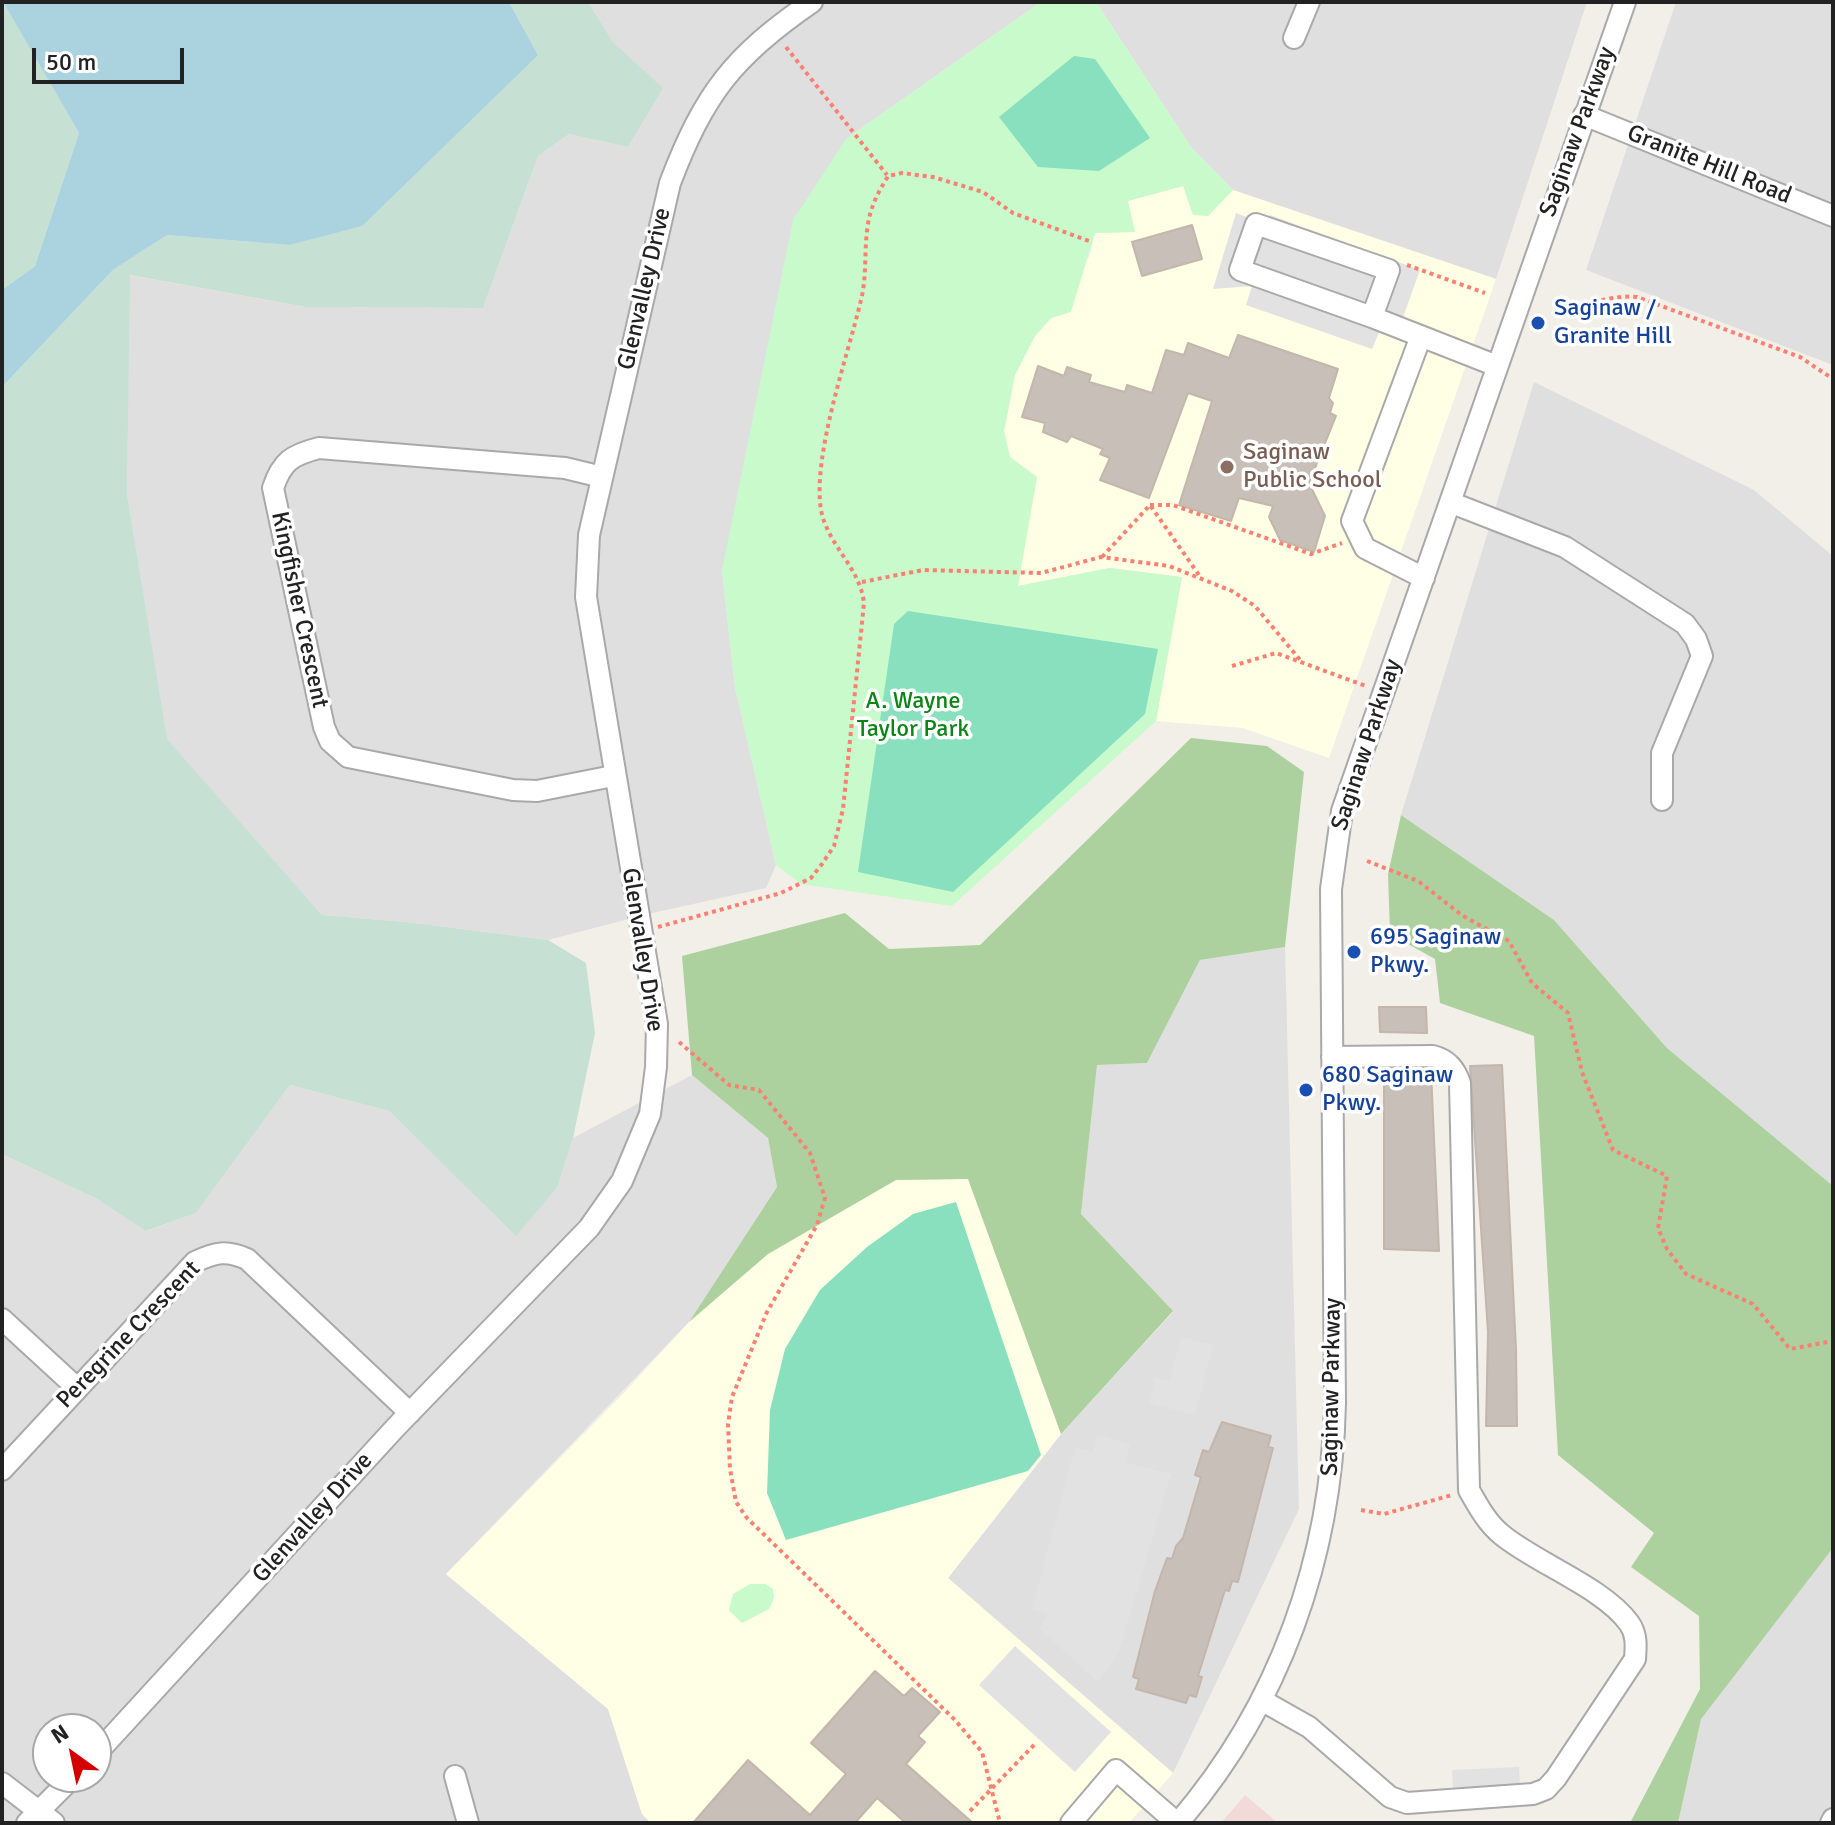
<!DOCTYPE html>
<html>
<head>
<meta charset="utf-8">
<style>
  body { margin:0 }
  #map { position:relative; width:1835px; height:1825px; overflow:hidden; background:#f2efe9; font-family:Signika,sans-serif }
  canvas { display:block }
  .frame { position:absolute; inset:0; border:4px solid #222; pointer-events:none }
  .north { position:absolute; left:32px; top:1713px; width:80px; height:80px; box-sizing:border-box; background:#fff; border:2px solid #a7a7a7; border-radius:50%; rotate:327deg; font-size:22px; font-weight:700; line-height:32px; text-align:center; color:#222 }
  .north::after { content:''; display:block; margin:auto; width:28px; height:36px; background:#d40000; clip-path:polygon(50% 0,100% 100%,50% 72%,0 100%) }
  .scale { position:absolute; left:32px; top:48px; width:152px; height:36px; box-sizing:border-box; border:4px solid #222; border-top:0; padding-left:10px; font-size:24px; line-height:28px; white-space:nowrap; color:#222; -webkit-text-stroke:6px #fff; paint-order:stroke }
</style>
</head>
<body>
<div id="map">
<canvas width="1835" height="1825"></canvas>
<div class="frame"></div>
<div class="north">N</div>
<div class="scale">50 m</div>
</div>
<script>
const ctx = document.querySelector('canvas').getContext('2d');
ctx.lineJoin = 'round';
function fillPath(path, color) { ctx.fillStyle = color; ctx.fill(path, 'evenodd'); }
function trace(path, color, width, dash) { ctx.strokeStyle = color; ctx.lineWidth = width; ctx.lineCap = dash ? 'butt' : 'round'; ctx.setLineDash(dash || []); ctx.stroke(path); }
function drawText(font, color, halo, rows, align = 'center') {
  ctx.font = font + ' Signika,sans-serif'; ctx.lineWidth = 7; ctx.setLineDash([]); ctx.textBaseline = 'middle'; ctx.strokeStyle = halo; ctx.fillStyle = color; for (const [text, x, y, turn = 0] of rows) {
    ctx.save(); ctx.translate(x, y); ctx.rotate((+turn || 0) * Math.PI / 180); ctx.textAlign = isNaN(turn) ? turn : align; if (halo) ctx.strokeText(text, 0, 0); ctx.fillText(text, 0, 0); ctx.restore();
  }
}
fillPath(new Path2D(`
  M588,2H1041L846,139L722,570L735,687L776,865L766,888L648,914L548,940L406,922L322,915L166,739L127,494L129,275L306,307L483,308L538,156L569,134L628,147L662,88L613,42Z
  M1096,2H1587L1496,279L1233,190L1191,147Z
  M1676,2H1833V365L1586,270Z
  M1534,382L1754,490L1833,556V1186L1667,1048L1554,920L1401,815Z
  M1285,947L1299,1509L1173,1773L948,1578L1061,1434L1173,1312L1081,1214L1097,1065L1147,1063L1200,960Z
  M692,1075L768,1138L777,1187L689,1322L446,1574L608,1709L642,1814L651,1823H2V1154L97,1199L147,1231L196,1213L290,1085L389,1111L516,1235L557,1188L573,1138ZM48,1729H96V1777H48Z
  M1833,1548V1823H1678L1700,1719Z`), '#e0dfdf');
fillPath(new Path2D(`
  M1245,1795L1278,1823H1221Z`), '#f2dad9');
fillPath(new Path2D(`
  M1183,186L1208,216L1233,190L1496,279L1329,758L1243,728L1156,721L1182,577L1110,568L1017,586L1037,477L1010,457L1004,431L1015,375L1035,336L1051,318L1090,255L1095,233L1135,232L1127,201Z
  M968,1179L1061,1434L948,1578L1173,1773L1129,1823H651L642,1814L608,1709L446,1574L623,1394L689,1322L768,1254L896,1180Z`), '#ffffe5');
fillPath(new Path2D(`
  M1191,738L1267,746L1304,772L1285,947L1200,960L1147,1063L1097,1065L1081,1214L1173,1311L1061,1434L968,1179L896,1180L768,1254L689,1322L777,1187L768,1138L692,1075L682,956L845,913L889,949L980,945Z
  M1401,815L1554,920L1667,1048L1833,1186V1548L1701,1719L1678,1823H1630L1700,1689L1699,1616L1631,1567L1654,1533L1558,1455L1534,1036L1440,1003L1435,959L1390,934L1388,874Z`), '#add19e');
fillPath(new Path2D(`
  M3,2L79,133L35,266L2,290Z
  M509,2H588L613,42L663,88L628,147L569,134L538,156L483,308L306,307L130,275L127,494L167,739L322,915L406,922L548,940L586,963L595,1033L573,1138L557,1188L516,1236L389,1111L290,1085L196,1213L146,1231L97,1199L2,1154V387L113,270L167,235L289,245L538,55Z`), '#c6e0d4');
fillPath(new Path2D(`
  M1041,2H1096L1191,147L1233,190L1208,216L1193,215L1183,186L1128,201L1135,232L1095,233L1071,312L1051,318L1035,336L1015,375L1004,431L1010,457L1037,477L1018,586L1110,568L1182,577L1156,721L952,906L801,884L776,865L735,687L722,570L793,220L846,139Z
  M750,1584H765L773,1589L774,1598L769,1609L742,1623L729,1610L733,1594Z`), '#c8facc');
fillPath(new Path2D(`
  M1074,56L1095,59L1150,138L1099,171L1038,167L999,117Z
  M908,611L1158,649L1145,714L953,892L858,872L894,624Z
  M956,1202L1041,1455L1028,1471L786,1540L767,1493L770,1410L785,1349L820,1290L867,1247L913,1214Z`), '#88e0be');
fillPath(new Path2D(`
  M1236,213L1259,222L1270,215L1420,270L1397,334L1380,330L1372,349L1246,305L1252,286L1213,289Z
  M1181,1337L1213,1345L1195,1415L1149,1403L1155,1378L1169,1381Z
  M1097,1434L1130,1445L1126,1463L1171,1474L1119,1653L1098,1682L1039,1629L1048,1614L1032,1609L1075,1447L1093,1452Z
  M1015,1646L1111,1732L1075,1772L979,1685Z
  M1519,1767L1520,1786L1453,1789L1452,1770Z`), '#e2e2e2');
fillPath(new Path2D(`
  M3,2H509L538,55L362,226L289,245L167,235L113,270L2,387V290L35,266L79,133Z`), '#aad3df');
const building = new Path2D(`
  M1192,225L1202,259L1142,276L1132,242Z
  M1238,335L1338,369L1329,398L1333,403L1330,413L1336,416L1309,483L1325,516L1314,552L1280,540L1269,517L1273,506L1239,498L1231,521L1179,505L1212,401L1188,393L1149,498L1100,480L1110,458L1100,454L1103,449L1071,436L1067,442L1043,432L1045,423L1022,417L1038,366L1064,376L1067,367L1091,375L1089,382L1125,392L1127,385L1152,393L1166,350L1184,355L1188,343L1229,358Z
  M1379,1007H1426L1427,1033L1380,1032Z
  M1502,1065L1516,1349L1517,1426H1486L1488,1332L1470,1066Z
  M1431,1071L1439,1251L1384,1249V1073Z
  M1222,1422L1271,1436L1268,1447L1273,1448L1238,1582L1232,1581L1229,1591L1225,1590L1198,1676L1202,1677L1196,1697L1189,1695L1186,1703L1136,1689L1139,1679L1133,1677L1155,1591L1167,1558L1172,1559L1176,1546L1183,1538L1201,1477L1195,1475L1203,1450L1209,1452Z
  M875,1671L904,1696L912,1688L940,1712L918,1736L925,1742L906,1764L973,1823H906L877,1798L855,1823H693L748,1760L810,1815L846,1774L811,1743Z`);
fillPath(building, '#c7bfb8');
trace(building, '#c4b6ab', 2);
const minor = new Path2D(`
  M1294,38L1309,2
  M1584,115L1833,216
  M1256,224L1389,270L1372,317L1240,270Z
  M1372,317L1497,366
  M1421,336L1352,521L1365,548L1424,578
  M602,477L565,468L319,448C292,455 282,461 273,488L324,727L330,741L348,757L513,790L537,791L613,776
  M1452,503L1565,547L1685,624L1696,639L1702,656L1662,753V800
  M2,1319L77,1388
  M2,1470L195,1262C215,1252 227,1250 247,1259L410,1413
  M1263,1701L1309,1727L1390,1797L1407,1803L1533,1794L1546,1789L1556,1778L1635,1659C1636,1646 1637,1634 1629,1623C1604,1588 1536,1563 1502,1535C1487,1523 1478,1506 1469,1490L1460,1083C1455,1069 1448,1060 1433,1056L1332,1057
  M96,1754L396,1427L589,1228L622,1181L650,1114L656,1067L657,1024L586,597L589,535L670,183C704,94 733,56 812,2
  M455,1776L468,1823
  M2,1783L54,1823
  M27,1823L73,1777
  M1071,1823L1116,1770L1177,1823
  M1178,1823C1279,1706 1332,1558 1335,1403L1331,889L1342,811L1625,2
  M1831,1823L1833,1819`);
trace(minor, '#a9a9a9', 24);
trace(new Path2D(`
  M786,47L887,175
  M1407,265L1485,293
  M1554,303C1582,310 1608,294 1637,297L1800,357L1833,379
  M1150,505H1173L1311,554L1342,543
  M1102,557L1150,505L1199,575
  M862,582L923,570L1041,573L1101,557L1169,566L1232,591L1255,606L1301,661
  M1232,666L1276,653L1366,686
  M1367,861L1418,881L1463,916L1509,941L1532,983L1568,1013L1582,1072L1613,1150L1667,1176L1658,1228L1667,1249L1686,1274L1753,1304L1790,1349L1833,1341
  M658,927L781,893L811,878L822,864L834,846L843,809L864,603C860,567 828,546 821,510C812,456 848,355 861,300C869,269 861,232 874,203C877,194 883,185 888,176L902,173L933,177L983,192L1013,213L1089,241
  M679,1042L729,1085L759,1090L810,1153L825,1198L817,1225L767,1312L732,1397L728,1424L730,1469L736,1502L747,1518L955,1720L982,1752L1000,1823
  M1361,1510L1384,1514L1452,1495
  M970,1811L1035,1744`), '#fa8072', 4, [4, 4]);
trace(minor, '#fff', 20);
for (const [x, y, r, color] of [
  [1538,323,8,"#1a4fb4"],
  [1227,467,8,"#8d6e63"],
  [1354,952,8,"#1a4fb4"],
  [1306,1090,8,"#1a4fb4"]
]) { const dot = new Path2D(); dot.arc(x, y, r, 0, 2 * Math.PI); ctx.fillStyle = color; ctx.fill(dot); trace(dot, '#fff', 3); }
drawText('24px', '#222', '#fff', [
  ["Saginaw Parkway",1578,132,-70],
  ["Granite Hill Road",1709,165,22],
  ["Glenvalley Drive",645,289,-77],
  ["Kingfisher Crescent",299,610,78],
  ["Saginaw Parkway",1367,745,-72],
  ["Glenvalley Drive",642,950,81],
  ["Peregrine Crescent",129,1335,-46],
  ["Saginaw Parkway",1332,1387,-89],
  ["Glenvalley Drive",313,1518,-48]
]);
drawText('24px', '#164399', '#fff', [
  ["Saginaw /",1554,309],
  ["Granite Hill",1554,337],
  ["695 Saginaw",1370,938],
  ["Pkwy.",1370,966],
  ["680 Saginaw",1322,1076],
  ["Pkwy.",1322,1104]
], 'left');
drawText('24px', '#785e54', '#fff', [
  ["Saginaw",1243,453],
  ["Public School",1243,481]
], 'left');
drawText('24px', '#0c8416', '#fff', [
  ["A. Wayne",913,702],
  ["Taylor Park",913,730]
]);
</script>
</body>
</html>
